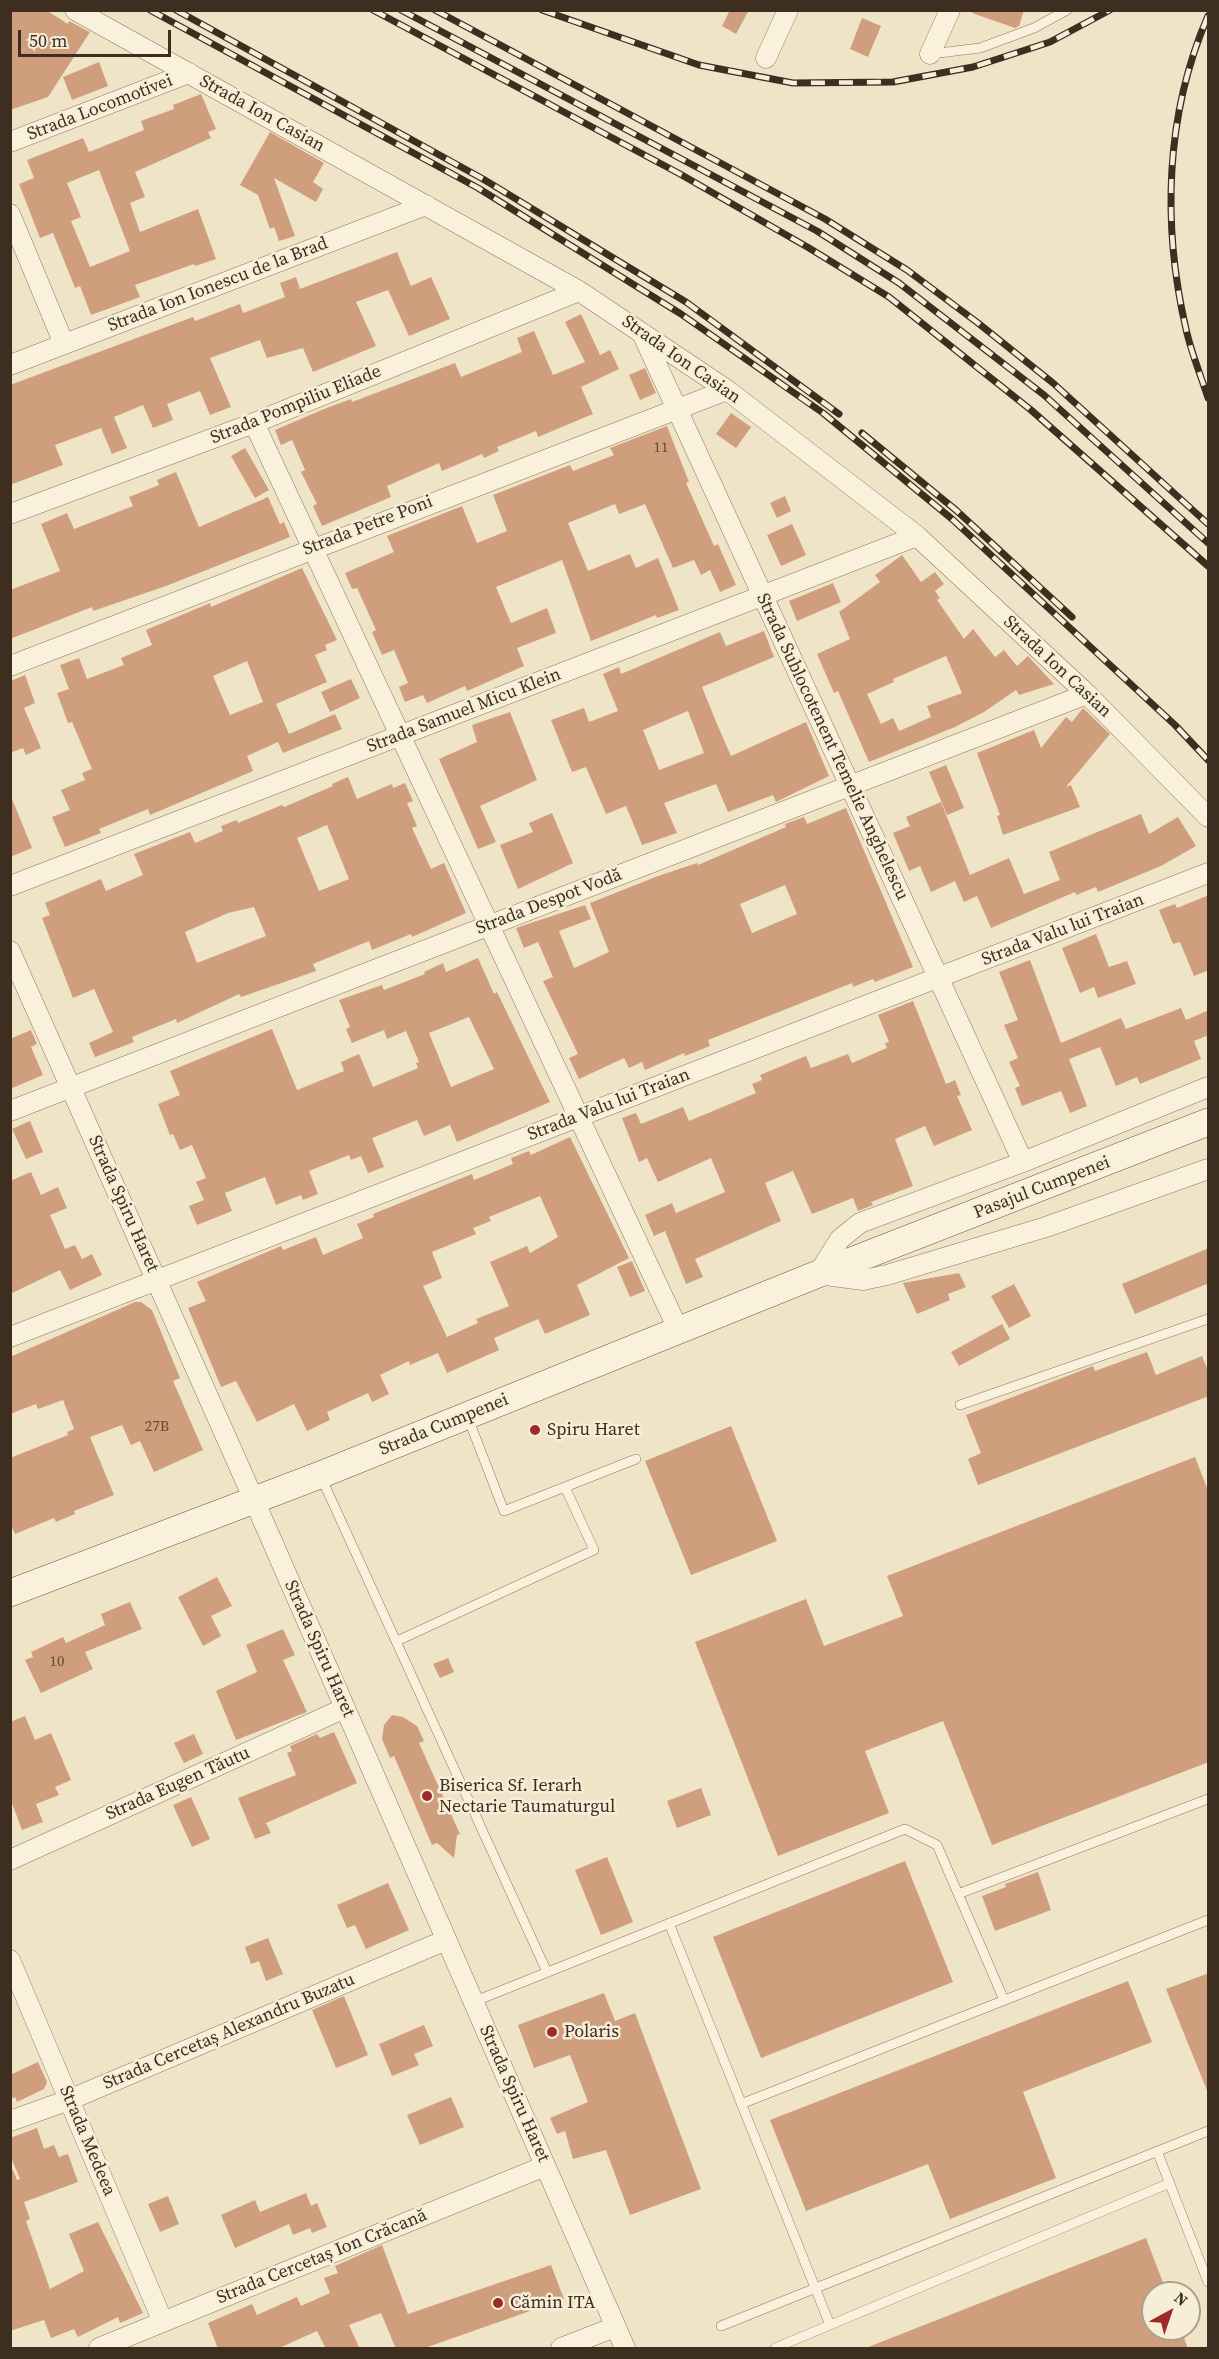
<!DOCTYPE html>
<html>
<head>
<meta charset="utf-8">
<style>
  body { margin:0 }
  #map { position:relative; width:1219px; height:2359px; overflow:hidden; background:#f0e4c8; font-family:"Source Serif 4",serif }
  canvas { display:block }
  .frame { position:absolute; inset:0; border:12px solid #3d2e20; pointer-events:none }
  .north { position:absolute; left:1141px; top:2281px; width:60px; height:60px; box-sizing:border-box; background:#f7eed8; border:2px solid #ada18e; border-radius:50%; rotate:40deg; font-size:16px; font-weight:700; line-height:24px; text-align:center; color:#3d2e20 }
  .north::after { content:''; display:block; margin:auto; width:21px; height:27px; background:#9e2a2b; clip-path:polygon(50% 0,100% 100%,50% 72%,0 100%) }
  .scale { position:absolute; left:18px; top:30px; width:153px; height:27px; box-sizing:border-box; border:3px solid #3d2e20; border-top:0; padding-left:8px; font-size:18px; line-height:21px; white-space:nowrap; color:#3d2e20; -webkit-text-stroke:4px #f7eed8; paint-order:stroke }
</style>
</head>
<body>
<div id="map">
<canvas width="1219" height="2359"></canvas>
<div class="frame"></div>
<div class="north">N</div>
<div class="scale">50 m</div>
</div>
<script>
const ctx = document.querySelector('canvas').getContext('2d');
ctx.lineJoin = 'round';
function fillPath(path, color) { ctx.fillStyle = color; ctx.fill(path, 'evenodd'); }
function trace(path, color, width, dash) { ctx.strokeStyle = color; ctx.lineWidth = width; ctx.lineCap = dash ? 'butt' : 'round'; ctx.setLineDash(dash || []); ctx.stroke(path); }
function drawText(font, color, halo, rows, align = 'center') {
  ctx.font = font + ' "Source Serif 4",serif'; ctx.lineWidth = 5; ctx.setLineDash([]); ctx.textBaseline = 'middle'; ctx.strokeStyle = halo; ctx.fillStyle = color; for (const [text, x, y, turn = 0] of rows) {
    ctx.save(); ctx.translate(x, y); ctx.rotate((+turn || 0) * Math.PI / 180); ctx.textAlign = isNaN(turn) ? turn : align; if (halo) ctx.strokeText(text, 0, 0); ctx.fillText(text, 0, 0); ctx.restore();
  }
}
fillPath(new Path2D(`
  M10,10H46L68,24L69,21L90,32L48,97L10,110Z
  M730,10H749L736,34L722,26Z
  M973,10H1024L1019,26L1015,28L972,13Z
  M862,18L881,26L868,57L850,49Z
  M99,62L108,86L72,100L63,77Z
  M201,94L216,129L208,132L211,138L135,172L145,197L130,203L140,232L198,209L216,259L195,266L194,264L135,285L140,297L91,315L80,286L75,288L53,233L40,238L19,184L34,178L27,160L83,138L89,152L144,130L141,121L174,109L173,105ZM99,170L130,251L90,267L71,221L81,217L67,183Z
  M270,132L324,163L313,182L323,189L316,202L274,178L295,236L279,241L274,227L270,229L258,195L240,185Z
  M397,252L411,286L431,277L450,319L409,336L388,290L356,302L376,346L313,372L303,348L267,358L260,340L210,358L231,407L210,415L200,391L167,404L173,420L153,428L143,405L114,417L127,448L112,454L101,428L55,445L63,465L10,485V385L193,317L195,321L240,304L243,313L285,297L280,283L296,277L300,289Z
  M581,314L600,355L610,350L619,369L581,387L593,414L538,437L536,431L497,447L499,451L484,458L482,454L442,471L439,463L387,486L391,497L322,526L313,506L317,504L301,472L305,470L292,440L281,445L275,430L324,409L351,399L352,402L455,363L461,377L522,352L517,338L534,331L553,375L585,362L565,322Z
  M645,368L656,393L640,400L629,375Z
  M731,413L751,427L736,448L716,434Z
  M667,426L689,482L686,483L714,546L718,544L736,585L720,592L710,570L701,575L694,560L673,568L645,504L619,514L615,504L568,523L588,571L630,554L636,568L658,558L679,610L657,618L656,615L591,641L562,560L496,587L511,623L547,608L556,633L517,648L524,666L467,691L465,686L427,703L423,695L405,702L399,687L408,683L394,650L382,655L372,632L376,630L357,588L352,589L345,573L394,552L387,536L462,506L477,543L507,531L493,495L570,465L573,471L614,455L610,448Z
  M245,448L269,490L255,498L231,456Z
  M176,472L199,527L268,497L280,524L284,522L290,537L166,586L93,611L92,607L10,639V590L60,571L41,524L67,513L74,529L133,506L129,497L159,485L157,480Z
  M785,496L791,511L777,518L770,503Z
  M792,524L806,555L781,566L767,535Z
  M902,555L921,582L935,572L944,584L935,591L940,598L937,600L964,639L973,629L995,657L1004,650L1017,666L1028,656L1054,684L1019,695L1016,690L984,712L955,727L869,762L838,691L834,693L817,654L850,639L839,612L880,582L875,575ZM946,656L962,693L927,706L931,717L899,731L893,718L881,724L867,694L894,682L893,679Z
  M302,568L337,640L325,645L327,650L315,655L327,682L276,704L289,734L335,714L342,729L283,753L278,742L247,756L253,771L150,815L148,809L99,829L101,833L65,847L52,817L70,810L61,790L85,780L82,773L92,769L72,722L68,723L57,693L69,689L60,665L79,658L87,679L124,665L121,658L152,645L146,630L210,603L211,607ZM247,661L263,702L230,715L213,676Z
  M833,583L841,602L797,621L789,601Z
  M764,631L774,657L702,687L717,724L731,756L806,722L829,776L776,802L773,795L728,812L716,784L664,803L677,833L642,845L626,806L606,814L586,767L572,772L551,720L584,708L589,722L618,711L603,674L619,667L621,674L720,632L726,646ZM688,711L704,753L659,770L643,730Z
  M25,675L35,703L24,708L41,748L26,755L23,748L10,753V678L13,680Z
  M351,679L360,698L330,712L321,692Z
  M1083,708L1110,734L1066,787L1071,785L1080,807L1003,835L997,816L1000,815L977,753L1034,730L1041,748L1066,717L1072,722Z
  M510,712L537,780L480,806L496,842L478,849L439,759L477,742L472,725Z
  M946,765L964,808L947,815L929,772Z
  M348,777L357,799L392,784L393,788L405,783L413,801L407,803L417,826L412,828L431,869L444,863L466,913L412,937L411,934L372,950L369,941L313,964L316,971L241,997L239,994L177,1023L176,1019L132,1037L134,1042L95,1057L89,1043L113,1032L94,989L73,998L42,918L50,915L45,903L101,879L106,891L143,875L134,854L190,832L195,843L223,831L221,826L237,820L238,823L282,805L284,807L333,786L332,784ZM327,825L349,879L319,891L297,838ZM254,907L266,936L197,963L185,932L228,913Z
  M10,794L32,848L10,857Z
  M941,802L970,875L1009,858L1024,894L1060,880L1049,852L1141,814L1149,834L1178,817L1196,846L1161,866L1098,892L1096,887L1076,895L1075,892L991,928L977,896L964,902L955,881L931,892L920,866L909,871L893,833L910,826L906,817Z
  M846,808L913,967L875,982L873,979L853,987L852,983L708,1040L710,1046L685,1056L684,1053L645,1070L642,1062L629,1068L624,1058L579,1079L569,1058L578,1054L543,981L553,977L538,942L524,948L516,928L585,905L591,919L559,931L574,968L609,952L590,903L658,876L697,863L698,865L786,827L785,824L804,817L807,824ZM785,885L797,914L752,933L740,904Z
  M552,813L573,863L518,889L500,845L533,832L529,823Z
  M1209,895V970L1194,976L1180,942L1173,944L1159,910L1175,904L1177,908Z
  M1096,934L1109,967L1127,961L1136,984L1098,998L1094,987L1080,993L1062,948Z
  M478,958L494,994L497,992L550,1102L457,1142L450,1125L424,1136L417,1120L372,1138L384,1167L368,1173L361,1156L351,1160L349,1155L309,1171L318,1194L303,1200L301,1195L276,1205L265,1177L225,1193L232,1211L197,1225L189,1206L204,1200L196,1182L206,1178L192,1145L180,1150L173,1134L170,1135L158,1104L180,1095L170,1071L272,1029L297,1090L344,1071L341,1062L359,1054L373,1087L418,1068L416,1063L419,1062L406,1031L387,1039L384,1030L352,1043L346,1029L350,1027L339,1000L382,985L384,990L425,974L424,972L443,963L446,972ZM469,1017L494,1069L451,1087L429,1033Z
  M1030,960L1061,1043L1121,1018L1126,1029L1181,1008L1186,1020L1209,1010V1035L1194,1041L1201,1059L1140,1084L1137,1077L1116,1086L1100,1047L1069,1059L1087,1106L1070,1113L1061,1091L1022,1106L1015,1088L1020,1086L1009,1062L1018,1058L1004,1025L1018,1020L999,972Z
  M913,1001L946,1084L955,1080L961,1095L957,1096L972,1130L934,1146L925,1126L895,1139L913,1186L871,1202L873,1205L858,1211L853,1198L812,1214L793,1171L765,1183L781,1221L695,1259L703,1277L686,1284L665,1231L654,1236L645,1215L672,1203L676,1213L725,1192L711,1158L658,1182L647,1158L639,1162L622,1118L636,1113L641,1124L683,1107L689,1121L756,1093L752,1084L762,1080L760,1075L806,1056L811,1068L848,1054L852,1063L887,1048L885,1043L889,1042L878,1015Z
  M31,1030L37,1044L31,1047L43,1075L10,1089V1039Z
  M30,1121L43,1152L26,1159L12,1129Z
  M570,1137L629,1258L577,1285L590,1315L545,1334L538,1319L494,1338L499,1350L447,1373L438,1353L410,1365L409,1361L380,1375L389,1394L372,1402L368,1393L327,1412L330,1420L307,1431L294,1404L257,1422L236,1381L221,1387L188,1308L206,1301L197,1282L281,1246L283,1250L316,1237L323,1255L363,1238L357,1224L374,1217L373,1214L472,1174L474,1180L513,1164L511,1158L529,1151L531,1155ZM540,1196L558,1237L530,1253L527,1246L490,1262L509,1306L476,1319L478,1323L447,1337L423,1286L442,1278L432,1252L476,1234L473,1228L491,1221L489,1217Z
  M31,1172L41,1195L58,1187L62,1197L67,1208L50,1215L65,1249L75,1245L82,1259L92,1254L102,1275L70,1290L60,1270L10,1294V1181Z
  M1209,1248V1283L1135,1314L1122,1284Z
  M632,1261L645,1291L630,1297L617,1267Z
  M959,1273L966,1287L948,1294L950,1300L917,1314L903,1283Z
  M1014,1284L1031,1316L1009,1328L991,1296Z
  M135,1302H141L152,1310L180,1378L173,1381L203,1450L154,1472L140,1441L131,1445L122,1425L90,1437L114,1495L74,1511L75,1514L56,1522L54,1518L15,1534L10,1523V1458L68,1435L67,1432L74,1429L63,1400L38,1409L36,1404L10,1414V1357Z
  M1002,1324L1010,1339L959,1366L951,1352Z
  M1147,1352L1156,1375L1202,1356L1209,1373V1396L978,1485L968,1459L981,1453L966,1415L1093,1366L1095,1371Z
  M731,1426L777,1541L691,1575L645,1461Z
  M1195,1457L1209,1493V1762L992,1845L943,1721L865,1751L889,1813L778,1856L695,1642L806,1599L824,1646L903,1616L887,1576Z
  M217,1577L232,1606L211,1616L221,1636L203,1646L178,1597Z
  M130,1602L142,1629L85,1652L93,1669L41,1693L25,1660L33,1657L31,1652L63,1637L66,1643L105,1625L101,1614Z
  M283,1629L295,1655L283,1660L307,1712L236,1740L216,1691L257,1672L246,1645Z
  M448,1658L454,1672L440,1678L433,1664Z
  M392,1715L403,1717L417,1726L424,1741L419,1743L460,1834L457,1835L454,1858L437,1843L432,1845L394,1756L390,1758L382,1739L384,1725Z
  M25,1716L35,1740L51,1733L71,1780L55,1787L59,1795L36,1804L43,1822L22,1830L10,1798V1722Z
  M334,1732L357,1783L266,1823L271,1833L255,1839L238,1798L296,1775L287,1753L292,1751L290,1746L317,1734L320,1738Z
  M194,1734L203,1754L184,1763L174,1743Z
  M701,1788L711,1815L677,1828L667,1801Z
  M191,1797L210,1839L192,1847L173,1805Z
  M607,1857L633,1922L601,1935L575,1870Z
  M905,1861L953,1982L761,2058L713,1937Z
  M1038,1872L1051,1910L995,1931L982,1896L1006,1887L1005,1884Z
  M388,1883L409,1930L366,1949L355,1925L347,1928L337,1905Z
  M268,1938L283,1974L266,1981L259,1961L251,1964L245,1947Z
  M1209,1973V2093H1208L1166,1989Z
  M1128,1981L1152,2042L1023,2092L1056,2178L950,2219L928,2164L806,2211L770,2120Z
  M604,1993L615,2021L635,2013L701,2189L630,2215L606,2150L573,2159L565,2131L557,2134L550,2118L588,2102L570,2055L534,2068L518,2025Z
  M344,1996L368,2055L336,2068L312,2010Z
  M424,2025L433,2046L414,2054L419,2065L392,2076L379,2044Z
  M38,2062L47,2082L44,2089L17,2102L15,2097L10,2099V2075Z
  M451,2097L464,2127L420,2145L407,2115Z
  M37,2128L44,2149L54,2145L59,2157L68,2154L78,2182L24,2202L30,2219L26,2221L50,2289L84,2271L69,2234L98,2222L143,2313L120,2323L118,2317L78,2337L74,2329L51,2338L44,2320L10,2331V2171L13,2170L17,2180L20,2179L10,2155V2138Z
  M306,2193L311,2206L317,2203L327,2227L312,2233L310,2228L293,2235L289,2224L235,2248L221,2215L255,2200L260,2212Z
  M168,2196L179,2224L160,2232L148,2204Z
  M1146,2238L1167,2293H1153V2329H1181L1188,2349H863Z
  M382,2245L408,2314L551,2265L564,2299L422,2349H396L381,2313L349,2325L360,2349H326L317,2331L277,2349H218L208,2323L252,2304L257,2315L297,2297L301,2306L330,2293L324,2278L338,2273L335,2266Z`), '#cf9f7d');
const service = new Path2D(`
  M931,54L980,48L1034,28L1067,10
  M960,1405L1208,1319
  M468,1418L504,1511L636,1459
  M321,1477L547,1972
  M397,1641L594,1550L565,1487
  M958,1894L1208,1799
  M669,1923L830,2325
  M473,2002L905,1829L937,1845L1004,2000
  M741,2104L1208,1920
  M1157,2151L1208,2282
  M721,2326L1208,2131
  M775,2348L1170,2183`);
const minor = new Path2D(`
  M75,10L579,291L727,390L917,536L1087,694L1208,817
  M930,54L950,10
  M766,58L788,10
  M10,142L189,73
  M10,214L64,344
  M642,333L1023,1162
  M10,365L426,205
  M254,423L678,1329
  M10,514L254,423L579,291
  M10,666L727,390
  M10,886L917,536
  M10,951L254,1500L625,2348
  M1208,1087L1023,1162L860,1223L840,1239L818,1274L863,1280L887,1275L1046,1227L1208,1169
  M10,1111L1087,694
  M10,1337L1208,873
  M10,1860L345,1708
  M10,1960L163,2322
  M10,2121L69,2100L446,1940
  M99,2348L545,2166
  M561,2348L615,2327`);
const secondary = new Path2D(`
  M10,1593L320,1475L818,1274L1208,1122`);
trace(service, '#8d765c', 10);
trace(minor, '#8d765c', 21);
trace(secondary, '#6f573f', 28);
trace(service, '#faf1dc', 9);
trace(minor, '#faf1dc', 20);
trace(secondary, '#faf1dc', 27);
const rail = new Path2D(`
  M150,10L478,188L681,314L823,413L952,519L1175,725L1208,760
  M176,10L483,179L686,302L839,414
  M373,10L680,174L809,248L889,297L1031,410L1208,566
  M401,10L817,231L899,283L1044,395L1208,543
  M435,10L825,219L907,270L978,323L1053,383L1208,524
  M542,10L699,65L793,83L893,82L973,67L1050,42L1110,10
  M1208,16C1165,115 1162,225 1186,329C1191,352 1201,376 1208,398
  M862,433L957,511L1072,617`);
trace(rail, '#3d2e20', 7);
trace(rail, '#f7eed8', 4.5, [14]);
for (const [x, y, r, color] of [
  [535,1430,6,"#9e2a2b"],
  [427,1796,6,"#9e2a2b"],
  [552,2032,6,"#9e2a2b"],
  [498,2303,6,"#9e2a2b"]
]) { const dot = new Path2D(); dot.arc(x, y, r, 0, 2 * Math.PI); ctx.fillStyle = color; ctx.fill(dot); trace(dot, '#f7eed8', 2); }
drawText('15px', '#624a37', null, [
  ["11",661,448],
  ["27B",157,1427],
  ["10",57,1662]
]);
drawText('18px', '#3d2e20', '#f7eed8', [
  ["Strada Locomotivei",100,108,-21],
  ["Strada Ion Casian",262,114,29],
  ["Strada Ion Ionescu de la Brad",218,285,-21],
  ["Strada Ion Casian",681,360,35],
  ["Strada Pompiliu Eliade",296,405,-22],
  ["Strada Petre Poni",368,526,-21],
  ["Strada Ion Casian",1057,667,43],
  ["Strada Samuel Micu Klein",464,711,-21],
  ["Strada Sublocotenent Temelie Anghelescu",832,747,65],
  ["Strada Despot Vodă",549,902,-21],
  ["Strada Valu lui Traian",1063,930,-21],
  ["Strada Valu lui Traian",609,1105,-21],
  ["Pasajul Cumpenei",1042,1188,-21],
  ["Strada Spiru Haret",123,1204,66],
  ["Strada Cumpenei",444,1425,-22],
  ["Strada Spiru Haret",319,1649,66],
  ["Strada Eugen Tăutu",178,1784,-24],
  ["Strada Cercetaș Alexandru Buzatu",229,2032,-23],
  ["Strada Spiru Haret",514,2094,66],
  ["Strada Medeea",87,2141,67],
  ["Strada Cercetaș Ion Crăcană",322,2257,-22]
]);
drawText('18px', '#3d2e20', '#f7eed8', [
  ["Spiru Haret",547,1430],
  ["Biserica Sf. Ierarh",439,1786],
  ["Nectarie Taumaturgul",439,1807],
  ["Polaris",564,2032],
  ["Cămin ITA",510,2303]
], 'left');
</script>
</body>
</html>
